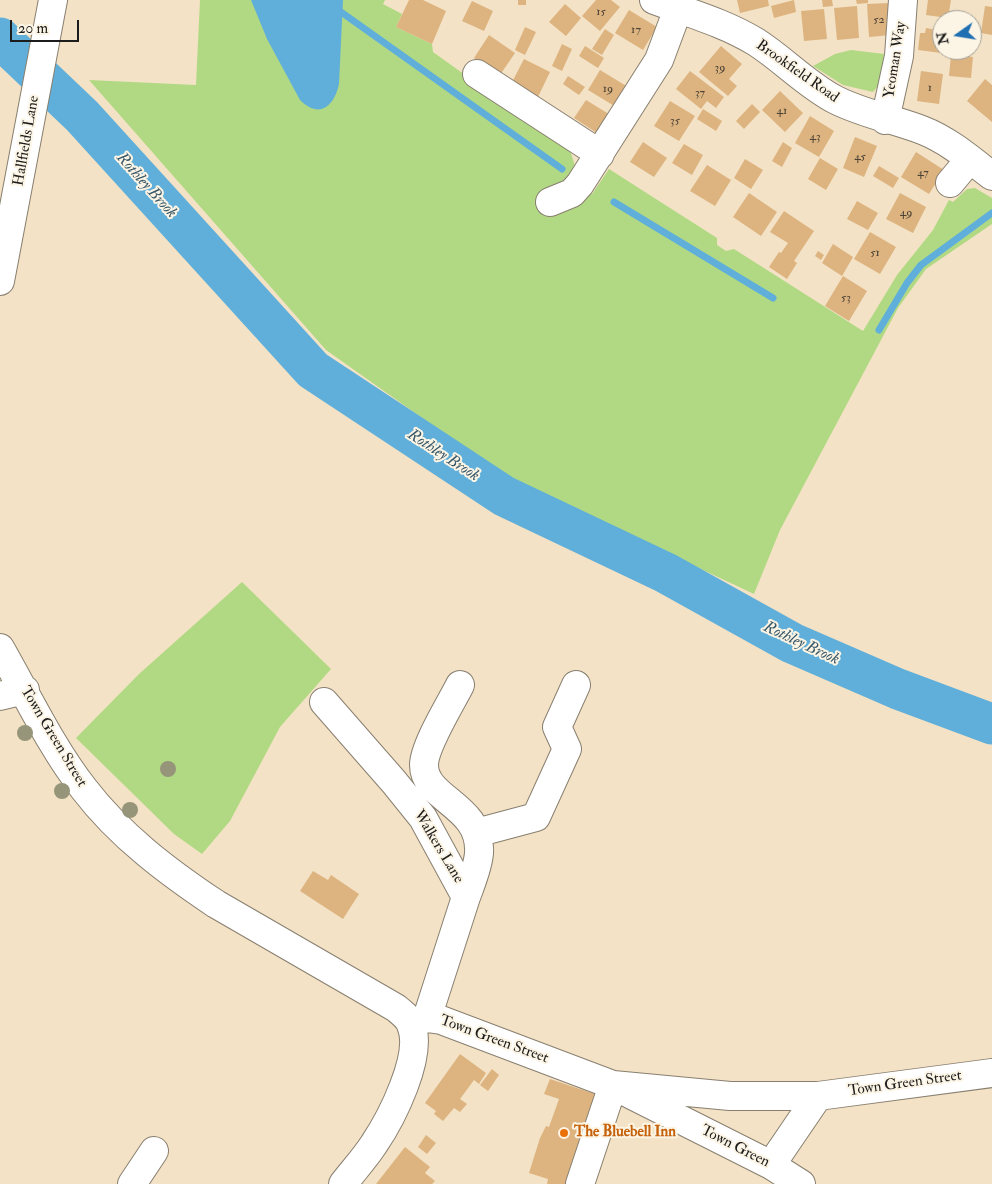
<!DOCTYPE html>
<html>
<head>
<meta charset="utf-8">
<style>
  body { margin:0 }
  #map { position:relative; width:992px; height:1184px; overflow:hidden; background:#f3e2c5; font-family:"IM FELL Double Pica",serif }
  canvas { display:block }
  .north { position:absolute; left:932px; top:10px; width:50px; height:50px; box-sizing:border-box; background:#fcf5e5; border:1px solid #a29e95; border-radius:50%; rotate:257deg; font-size:14px; font-weight:700; line-height:20px; text-align:center; color:#1c1c1c }
  .north::after { content:''; display:block; margin:auto; width:18px; height:22px; background:#1f6fb2; clip-path:polygon(50% 0,100% 100%,50% 72%,0 100%) }
  .scale { position:absolute; left:10px; top:20px; width:69px; height:22px; box-sizing:border-box; border:2px solid #1c1c1c; border-top:0; padding-left:6px; font-size:15px; line-height:18px; white-space:nowrap; color:#1c1c1c; -webkit-text-stroke:4px #fcf5e5; paint-order:stroke }
</style>
</head>
<body>
<div id="map">
<canvas width="992" height="1184"></canvas>
<div class="north">N</div>
<div class="scale">20 m</div>
</div>
<script>
const ctx = document.querySelector('canvas').getContext('2d');
ctx.lineJoin = 'round';
function fillPath(path, color) { ctx.fillStyle = color; ctx.fill(path, 'evenodd'); }
function trace(path, color, width, dash) { ctx.strokeStyle = color; ctx.lineWidth = width; ctx.lineCap = dash ? 'butt' : 'round'; ctx.setLineDash(dash || []); ctx.stroke(path); }
function drawText(font, color, halo, rows, align = 'center') {
  ctx.font = font + ' "IM FELL Double Pica",serif'; ctx.lineWidth = 4; ctx.setLineDash([]); ctx.textBaseline = 'middle'; ctx.strokeStyle = halo; ctx.fillStyle = color; for (const [text, x, y, turn = 0] of rows) {
    ctx.save(); ctx.translate(x, y); ctx.rotate((+turn || 0) * Math.PI / 180); ctx.textAlign = isNaN(turn) ? turn : align; if (halo) ctx.strokeText(text, 0, 0); ctx.fillText(text, 0, 0); ctx.restore();
  }
}
fillPath(new Path2D(`
  M200,0H385L383,4L402,14L396,27L432,44L433,52L570,150L575,166L568,179L592,194L609,169L717,238V245L726,251L734,249L863,331L897,275L933,230L949,200L953,202L967,189L975,188L992,198V224L926,269L898,308L780,530L754,594L507,478L326,350L89,80L196,85Z
  M851,50L884,54L879,85L873,92L843,85L813,66L835,54Z
  M242,582L331,669L280,727L230,821L202,854L174,834L76,738L139,674Z`), '#b1d983');
fillPath(new Path2D(`
  M251,0H343L339,84C334,107 319,119 300,100L267,39Z`), '#60afda');
trace(new Path2D(`
  M341,12L562,169
  M614,202L773,298
  M879,330L907,283L921,265L992,213`), '#60afda', 7);
trace(new Path2D(`
  M0,38L82,116L313,370L504,496L666,573L792,643L898,689L992,724`), '#60afda', 41);
fillPath(new Path2D(`
  M409,0H423L446,11L432,44L396,27Z
  M518,0H526V5H518Z
  M596,0H611L620,7L600,31L582,16Z
  M737,0H768L769,6L740,13Z
  M794,0L796,12L774,18L771,6Z
  M822,0H832L833,6L823,7Z
  M856,0H868V3L857,4Z
  M928,0H951L948,18L926,15Z
  M472,1L493,11L484,31L462,21Z
  M889,3L891,35L869,37L867,4Z
  M565,4L581,18L566,36L549,22Z
  M857,6L859,38L837,40L834,8Z
  M985,6L992,7V35L981,33Z
  M824,9L827,39L804,41L801,11Z
  M629,10L657,27L643,50L615,33Z
  M972,20H977L975,33L972,32Z
  M525,27L536,32L525,55L515,50Z
  M926,28L942,31V50H950L949,54L918,50L920,33H925Z
  M605,29L614,35L602,55L592,49Z
  M489,35L515,53L500,75L474,58Z
  M562,44L572,49L562,71L552,66Z
  M585,46L604,58L598,68L579,56Z
  M721,46L742,64L729,79L737,86L728,96L699,72Z
  M951,55L973,57L971,78L949,76Z
  M524,59L550,72L537,99L510,86Z
  M600,70L628,87L616,107L588,90Z
  M690,71L724,97L716,108L707,101L701,109L676,89Z
  M921,71L943,74L939,104L917,101Z
  M568,76L585,87L579,95L563,84Z
  M985,79L992,85V122L967,101Z
  M780,91L803,113L785,132L762,110Z
  M586,100L612,116L600,135L574,118Z
  M670,101L695,116L679,141L654,126Z
  M752,104L760,112L744,129L736,121Z
  M703,109L722,121L716,131L697,119Z
  M810,116L834,131L819,157L795,143Z
  M855,137L877,146L864,177L843,168Z
  M643,142L667,158L654,177L630,162Z
  M783,142L792,148L782,167L772,161Z
  M684,144L703,155L692,175L672,163Z
  M916,152L944,170L929,194L901,177Z
  M820,158L838,169L826,190L808,179Z
  M745,159L763,170L751,189L734,178Z
  M707,165L731,180L715,206L690,191Z
  M879,166L899,178L893,188L873,176Z
  M749,193L777,212L761,236L733,217Z
  M900,193L926,207L913,233L886,219Z
  M857,201L878,213L868,230L847,219Z
  M784,211L814,231L794,261L797,263L787,279L769,267L779,252L781,253L788,243L770,232Z
  M870,232L896,247L880,274L854,259Z
  M833,244L853,257L842,276L822,263Z
  M818,251L824,255L821,260L815,256Z
  M843,276L867,291L849,321L825,306Z
  M313,871L328,880L331,875L359,894L343,919L300,891Z
  M460,1054L486,1073L479,1084L474,1080L460,1099L467,1104L460,1112L454,1108L443,1121L434,1114L436,1111L425,1103Z
  M492,1069L499,1075L488,1091L480,1085Z
  M550,1079L595,1094L570,1184H547L548,1179L529,1173L540,1138L546,1126L549,1127L559,1099L544,1094Z
  M426,1135L436,1143L427,1154L418,1147Z
  M405,1147L430,1167L425,1173L435,1181L432,1184H376Z`), '#ddb480');
const minor = new Path2D(`
  M654,0C689,13 725,23 756,42C784,60 807,85 836,100C864,114 893,119 922,130C948,140 970,159 992,176
  M477,74L600,154
  M885,120L899,56L903,0
  M950,183L970,159
  M550,202L572,193L580,184L659,60L678,9
  M0,281L53,0
  M0,648C27,695 51,747 84,789C120,836 168,872 216,904L396,1008C402,1013 409,1018 411,1025C424,1055 391,1119 374,1144C365,1158 353,1171 343,1184
  M460,685C451,703 424,746 424,765C424,800 482,805 479,853C478,867 471,883 466,897
  M0,696L25,690
  M324,702L394,782L423,818L466,897L427,1018
  M476,833L536,817L567,749L557,727L576,685
  M411,1024L427,1018L441,1020L613,1085L730,1096H818L992,1073
  M628,1093L771,1165L801,1184
  M771,1165L818,1096
  M132,1184L154,1151
  M580,1184L613,1085`);
trace(minor, '#887f70', 30);
trace(minor, '#fff', 28);
ctx.fillStyle = '#969479';
for (const [x, y] of [
  [25,733],
  [168,769],
  [62,791],
  [130,810]
]) { ctx.beginPath(); ctx.arc(x, y, 8, 0, 2 * Math.PI); ctx.fill(); }
for (const [x, y, r, color] of [
  [564,1133,5,"#e8710a"]
]) { const dot = new Path2D(); dot.arc(x, y, r, 0, 2 * Math.PI); ctx.fillStyle = color; ctx.fill(dot); trace(dot, '#fcf5e5', 2); }
drawText('12px', '#4c4235', null, [
  ["15",601,12],
  ["52",879,20],
  ["17",636,30],
  ["39",720,68],
  ["1",930,88],
  ["19",608,89],
  ["37",700,93],
  ["41",782,111],
  ["35",675,121],
  ["43",815,137],
  ["45",860,157],
  ["47",923,173],
  ["49",906,213],
  ["51",875,253],
  ["53",846,298]
]);
drawText('15px', '#1c1c1c', '#fcf5e5', [
  ["Yeoman Way",896,60,-81],
  ["Brookfield Road",797,72,35],
  ["Hallfields Lane",27,141,-80],
  ["Town Green Street",53,737,59],
  ["Walkers Lane",438,847,59],
  ["Town Green Street",494,1040,20],
  ["Town Green Street",905,1084,-8],
  ["Town Green",735,1147,27]
]);
drawText('bold 15px', '#c56008', '#fcf5e5', [
  ["The Bluebell Inn",574,1133]
], 'left');
drawText('italic 16px', '#375768', '#fcf5e5', [
  ["Rothley Brook",146,186,48],
  ["Rothley Brook",443,456,33],
  ["Rothley Brook",801,644,25]
]);
</script>
</body>
</html>
